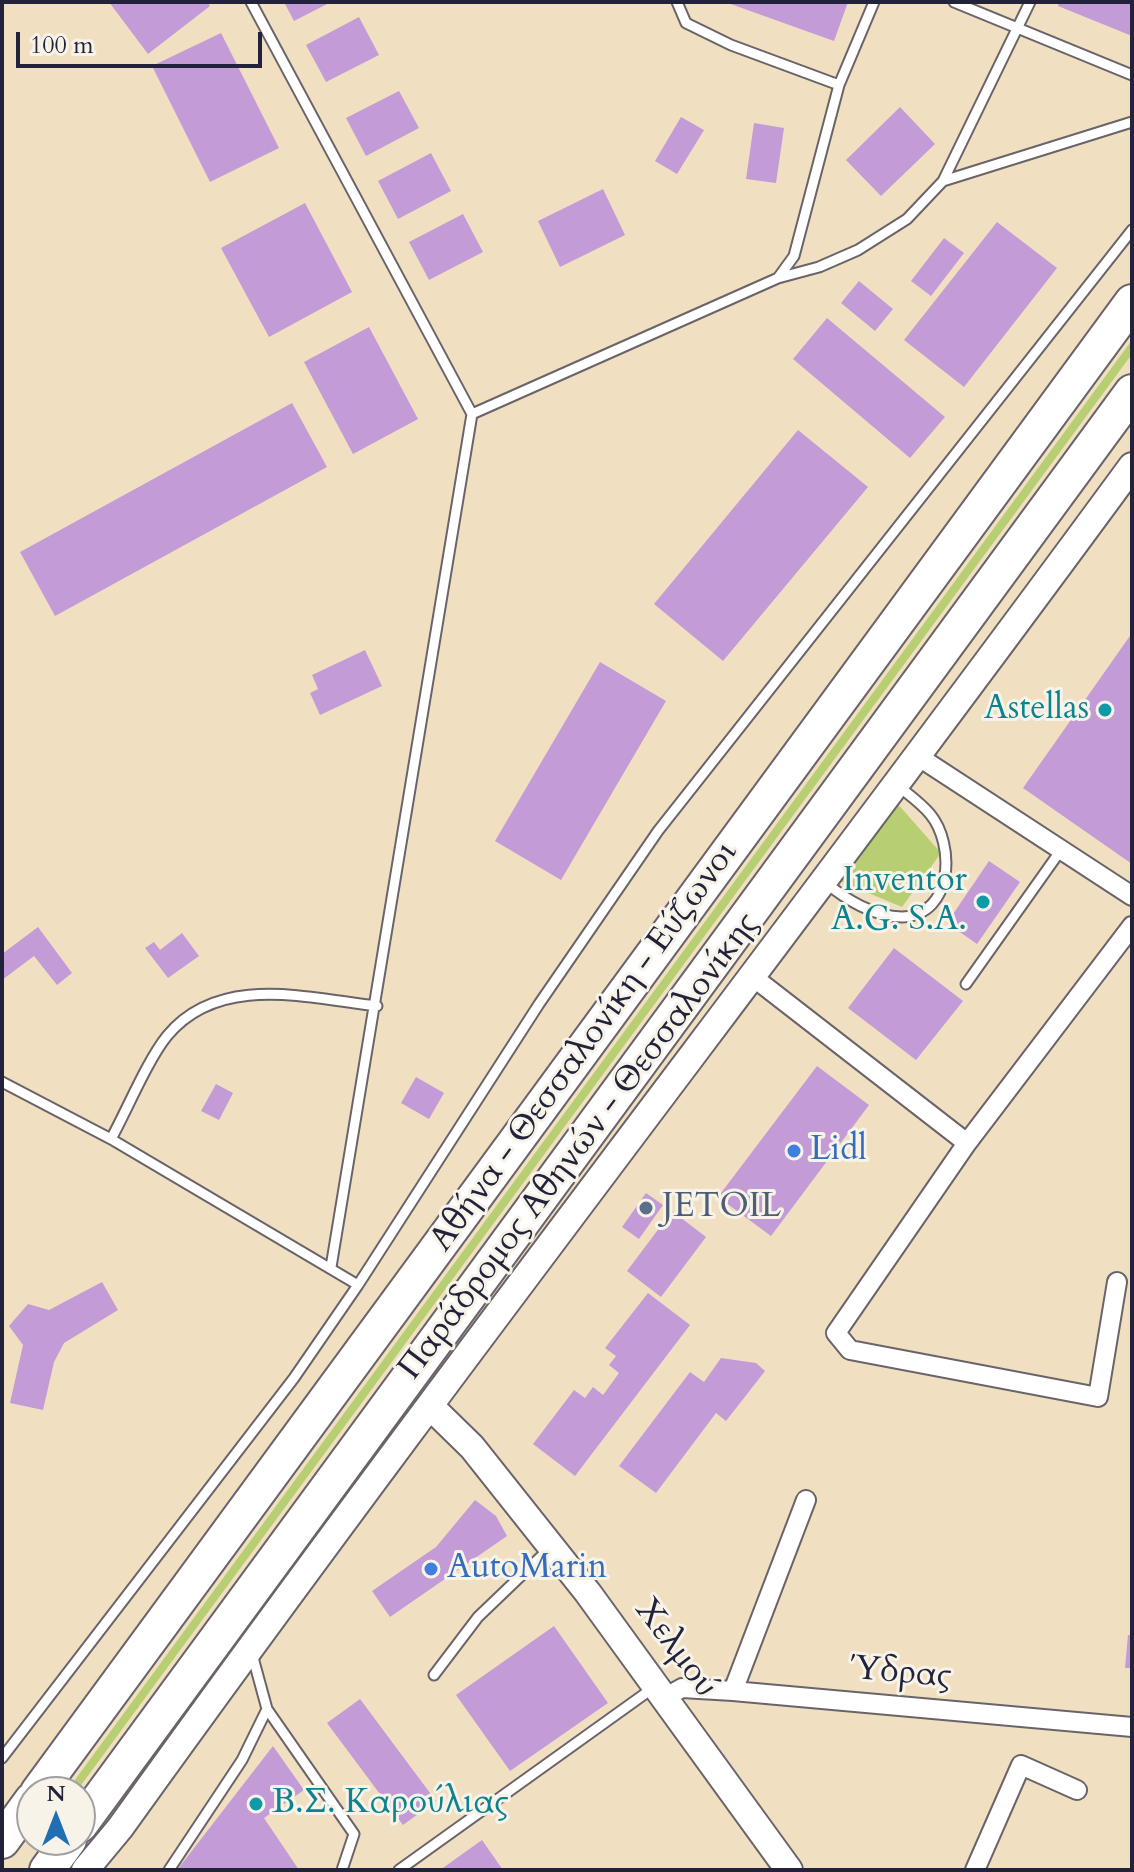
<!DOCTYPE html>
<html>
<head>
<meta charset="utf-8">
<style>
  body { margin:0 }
  #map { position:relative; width:1134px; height:1872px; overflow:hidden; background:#f0e0c1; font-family:Cardo,serif }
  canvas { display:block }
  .frame { position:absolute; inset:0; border:4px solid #22223b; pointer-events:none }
  .north { position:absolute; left:16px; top:1776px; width:80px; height:80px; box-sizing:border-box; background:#f7f3e8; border:2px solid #a29fa3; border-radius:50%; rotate:0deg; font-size:22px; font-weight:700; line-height:32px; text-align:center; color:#22223b }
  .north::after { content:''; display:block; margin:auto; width:28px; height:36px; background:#1f6fb2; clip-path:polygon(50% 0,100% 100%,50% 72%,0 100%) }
  .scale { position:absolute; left:16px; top:32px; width:246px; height:36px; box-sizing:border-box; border:4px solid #22223b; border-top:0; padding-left:10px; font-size:24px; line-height:28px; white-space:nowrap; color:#22223b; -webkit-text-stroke:6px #f7f3e8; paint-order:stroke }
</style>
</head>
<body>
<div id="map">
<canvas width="1134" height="1872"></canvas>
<div class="frame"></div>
<div class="north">N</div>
<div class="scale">100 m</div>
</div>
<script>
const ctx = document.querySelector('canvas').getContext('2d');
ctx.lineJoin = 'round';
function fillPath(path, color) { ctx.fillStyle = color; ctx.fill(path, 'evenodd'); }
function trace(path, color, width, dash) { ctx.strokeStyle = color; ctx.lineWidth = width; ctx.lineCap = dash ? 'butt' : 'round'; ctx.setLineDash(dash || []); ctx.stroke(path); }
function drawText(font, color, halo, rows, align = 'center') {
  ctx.font = font + ' Cardo,serif'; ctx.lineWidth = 6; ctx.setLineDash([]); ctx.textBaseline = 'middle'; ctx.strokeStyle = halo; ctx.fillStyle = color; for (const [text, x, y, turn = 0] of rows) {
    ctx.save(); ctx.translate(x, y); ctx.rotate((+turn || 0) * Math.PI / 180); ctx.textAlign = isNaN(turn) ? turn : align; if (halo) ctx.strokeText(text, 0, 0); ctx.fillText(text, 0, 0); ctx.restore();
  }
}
fillPath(new Path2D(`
  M1132,340V354L76,1792H66Z
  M896,802L941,853L902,907L837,880Z`), '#b7ce72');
fillPath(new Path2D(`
  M109,2H207L210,6L148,54Z
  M284,2H331L294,21Z
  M725,2H848L834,41Z
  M1059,2H1132V36L1058,6Z
  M359,17L379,55L326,82L306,45Z
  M221,33L279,148L210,182L152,66Z
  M399,91L419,128L366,156L346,118Z
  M900,107L935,144L881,196L846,160Z
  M681,117L704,130L677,174L655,161Z
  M754,123L784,128L776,183L746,179Z
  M431,153L451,191L398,219L378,181Z
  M603,189L625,235L560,267L538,221Z
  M305,203L352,292L269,337L221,248Z
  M463,214L483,252L429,280L409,242Z
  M997,222L1057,268L964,387L904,340Z
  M944,238L964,253L931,296L911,281Z
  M859,281L893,309L875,331L841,303Z
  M827,318L945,417L910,458L793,359Z
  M369,327L418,419L353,454L304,362Z
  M292,403L327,467L55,616L20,552Z
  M798,430L868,487L723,661L654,604Z
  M1132,633V864L1023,788Z
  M365,650L382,686L320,715L310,693L318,689L312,675Z
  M600,662L666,701L561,880L495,841Z
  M989,861L1020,882L977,944L947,923Z
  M38,927L72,973L57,985L34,956L2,980V954Z
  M182,933L199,956L168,978L145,948L154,942L160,950Z
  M894,948L963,1001L916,1060L848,1008Z
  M817,1066L869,1105L771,1236L718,1197Z
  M416,1077L444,1093L429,1119L401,1103Z
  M216,1084L233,1093L219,1120L201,1111Z
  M646,1193L663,1205L639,1239L622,1227Z
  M672,1211L706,1237L661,1297L627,1271Z
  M102,1282L118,1310L64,1343L54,1362L43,1410L10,1403L23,1345L9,1326L28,1304L49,1310Z
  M648,1293L690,1325L575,1476L533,1444L574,1390L585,1398L593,1387L603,1395L619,1373L609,1365L616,1356L605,1348Z
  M721,1358L756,1363L765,1371L726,1421L716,1413L656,1493L619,1466L690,1372L704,1382Z
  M475,1500L496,1516L507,1536L390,1617L372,1591L436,1547Z
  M554,1626L608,1703L510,1771L456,1695Z
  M1128,1635H1132V1668H1125Z
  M360,1699L436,1801L403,1825L327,1723Z
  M273,1746L304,1790L264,1818L299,1870H177Z
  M482,1840L503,1870H440Z`), '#c39bd6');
const lane = new Path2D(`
  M251,2L472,414
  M677,2L686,23L731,45L839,85
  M954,2L1132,75
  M943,181L1132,122
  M778,278L819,267L858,250L907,219L943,181L1030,2
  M825,882C845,899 874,917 902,917C954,915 955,844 930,814C921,803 908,794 897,785
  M966,984L1061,850
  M2,1082L111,1139L358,1285L294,1378L2,1758
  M111,1139C127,1110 147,1061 167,1036C219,973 307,998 377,1006
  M331,1267L472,414L778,278L794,256L839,85L874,2
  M358,1285L539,1004L658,831L1132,230
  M252,1654L267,1709L354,1834L342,1870
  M434,1675L478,1617L550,1548
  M169,1870L242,1760L267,1709
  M399,1870L653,1688`);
const street = new Path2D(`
  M919,757L1132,896
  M753,977L967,1143
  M1117,1282L1098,1397L850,1350L836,1333L967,1143L1132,926
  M733,1691L806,1500
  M666,1697L682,1688L733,1691L1132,1727
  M975,1870L1021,1765L1077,1790`);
const secondary = new Path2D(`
  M430,1406L472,1447L588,1593L789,1870
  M85,1870L120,1828C450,1368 798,922 1132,466`);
const highway = new Path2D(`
  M38,1792L1132,302
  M80,1825L1132,392
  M2,1841L32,1800
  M47,1870L69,1840`);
trace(lane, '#6a646a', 13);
trace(street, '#6a646a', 22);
trace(secondary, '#6a646a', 30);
trace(highway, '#6a646a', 38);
trace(lane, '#fff', 9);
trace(street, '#fff', 18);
trace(secondary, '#fff', 26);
trace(highway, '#fff', 34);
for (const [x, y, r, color] of [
  [1105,710,8,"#0f9aa8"],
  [983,902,8,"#0f9aa8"],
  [794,1151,8,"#3f7fe0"],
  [646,1208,8,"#5c6f8a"],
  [431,1569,8,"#3f7fe0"],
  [256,1804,8,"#0f9aa8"]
]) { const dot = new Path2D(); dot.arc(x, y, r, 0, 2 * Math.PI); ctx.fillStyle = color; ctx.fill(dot); trace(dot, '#f7f3e8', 3); }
drawText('34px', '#0d838f', '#f7f3e8', [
  ["Astellas",1089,710],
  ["Inventor",967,882],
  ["A.G. S.A.",967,921],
  ["Β.Σ. Καρούλιας",272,1804,"left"]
], 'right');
drawText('34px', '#22223b', '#f7f3e8', [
  ["Αθήνα - Θεσσαλονίκη - Εύζωνοι",585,1047,-54],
  ["Παράδρομος Αθηνών - Θεσσαλονίκης",580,1147,-53],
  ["Χελμού",675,1649,53],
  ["Ύδρας",901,1674,5]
]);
drawText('34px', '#366cbe', '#f7f3e8', [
  ["Lidl",810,1151],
  ["AutoMarin",447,1569]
], 'left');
drawText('34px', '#4e5e75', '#f7f3e8', [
  ["JETOIL",662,1208]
], 'left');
</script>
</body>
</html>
